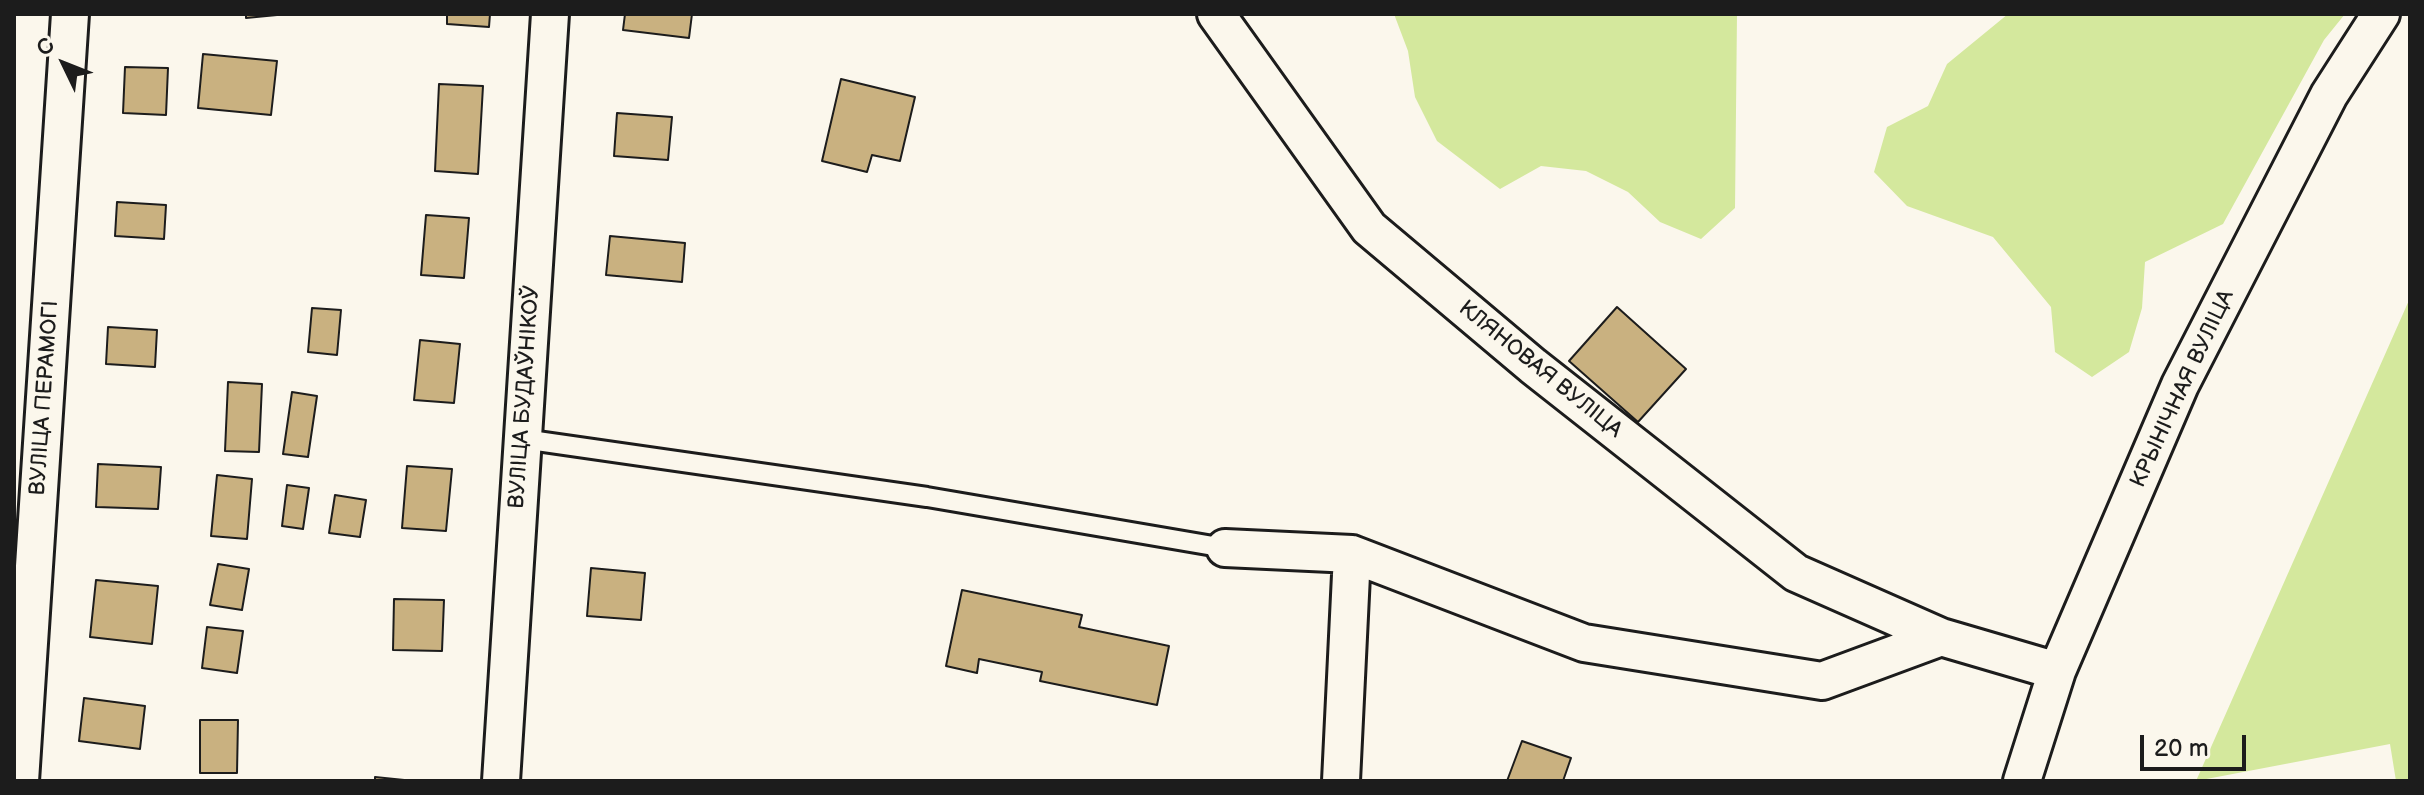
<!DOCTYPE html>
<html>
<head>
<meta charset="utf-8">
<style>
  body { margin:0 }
  #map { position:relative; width:2424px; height:795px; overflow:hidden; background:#fbf7ec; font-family:"Balsamiq Sans",sans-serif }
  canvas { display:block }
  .frame { position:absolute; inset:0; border:16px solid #1c1c1c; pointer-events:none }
  .north { position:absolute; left:24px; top:24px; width:80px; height:80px; -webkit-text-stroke:6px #fbf7ec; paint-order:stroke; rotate:313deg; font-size:22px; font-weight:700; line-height:32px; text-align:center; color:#1c1c1c }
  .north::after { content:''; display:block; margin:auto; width:28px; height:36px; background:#1c1c1c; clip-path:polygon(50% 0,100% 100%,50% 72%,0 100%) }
  .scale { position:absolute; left:2140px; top:735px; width:106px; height:36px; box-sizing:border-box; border:4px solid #1c1c1c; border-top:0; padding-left:10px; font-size:24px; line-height:28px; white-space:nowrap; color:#1c1c1c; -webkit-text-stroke:6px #fbf7ec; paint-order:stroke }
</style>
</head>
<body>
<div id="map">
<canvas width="2424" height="795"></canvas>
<div class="frame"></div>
<div class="north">С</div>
<div class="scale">20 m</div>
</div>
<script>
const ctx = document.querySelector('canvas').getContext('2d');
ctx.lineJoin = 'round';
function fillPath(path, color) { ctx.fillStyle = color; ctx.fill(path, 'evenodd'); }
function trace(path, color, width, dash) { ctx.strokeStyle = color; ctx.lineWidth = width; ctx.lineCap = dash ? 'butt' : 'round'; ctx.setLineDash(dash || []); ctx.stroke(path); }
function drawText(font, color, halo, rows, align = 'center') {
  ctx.font = font + ' "Balsamiq Sans",sans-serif'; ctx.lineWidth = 7; ctx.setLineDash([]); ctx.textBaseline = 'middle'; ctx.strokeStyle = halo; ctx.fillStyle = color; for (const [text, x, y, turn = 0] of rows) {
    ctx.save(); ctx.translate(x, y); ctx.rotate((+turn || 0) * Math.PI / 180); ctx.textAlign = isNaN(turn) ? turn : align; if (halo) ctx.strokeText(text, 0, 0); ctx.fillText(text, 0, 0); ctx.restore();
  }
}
fillPath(new Path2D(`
  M1394,14H1737L1735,208L1701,239L1660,222L1628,192L1586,171L1541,166L1500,189L1437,141L1415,97L1408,51Z
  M2008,14H2345L2324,40L2223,224L2145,262L2142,308L2129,352L2092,377L2055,352L2051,307L1993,237L1907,206L1874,172L1887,127L1928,106L1947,64Z
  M2410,298V781H2396L2390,744L2196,781Z`), '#d4e89d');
const building = new Path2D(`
  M246,14H277V15L246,18Z
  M447,14H490L489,27L447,24Z
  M625,14H692L689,38L623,30Z
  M203,54L277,61L271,115L198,108Z
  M125,67L168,68L166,115L123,113Z
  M841,79L915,97L900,161L872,155L867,172L822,161Z
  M439,84L483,86L478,174L435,171Z
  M617,113L672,117L668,160L614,156Z
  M117,202L166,205L164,239L115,236Z
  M426,215L469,218L464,278L421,275Z
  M610,236L685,243L682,282L606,275Z
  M1617,307L1686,369L1638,422L1569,361Z
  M312,308L341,310L337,355L308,352Z
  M108,327L157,330L155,367L106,364Z
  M420,340L460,344L454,403L414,400Z
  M228,382L262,384L259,452L225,451Z
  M292,392L317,396L308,457L283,454Z
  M98,464L161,467L158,509L96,507Z
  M407,466L452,469L446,531L402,528Z
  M217,475L252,479L247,539L211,536Z
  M287,485L309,488L303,529L282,526Z
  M335,495L366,500L360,537L329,533Z
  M218,564L249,569L242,610L210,605Z
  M591,568L645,573L641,620L587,616Z
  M96,580L158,586L152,644L90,637Z
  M962,590L1082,615L1079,627L1169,646L1157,705L1040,681L1042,672L979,659L977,673L946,666Z
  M394,599L444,600L442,651L393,650Z
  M207,627L243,631L237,673L202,668Z
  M84,698L145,706L140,749L79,741Z
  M200,720H238L237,773H200Z
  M1522,741L1571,758L1563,781H1507Z
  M375,777L414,781H375Z`);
fillPath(building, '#c9b180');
trace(building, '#1c1c1c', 2);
const lane = new Path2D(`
  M523,439L927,497L1225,548`);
const street = new Path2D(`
  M1216,14L1369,228L1533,366L1796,573L1941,637
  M1225,548L1352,554L1584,643L1822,681L1941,637L2057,671
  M20,781L70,14
  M501,781L550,14
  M1341,781L1352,554
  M2022,781L2057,671L2180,385L2329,95L2381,14`);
trace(lane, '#1c1c1c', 24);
trace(street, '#1c1c1c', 42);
trace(lane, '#fbf7ec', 18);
trace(street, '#fbf7ec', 36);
drawText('22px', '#1c1c1c', '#fbf7ec', [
  ["КЛЯНОВАЯ ВУЛІЦА",1540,370,39],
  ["КРЫНІЧНАЯ ВУЛІЦА",2183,389,-65],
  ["ВУЛІЦА БУДАЎНІКОЎ",525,397,-86],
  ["ВУЛІЦА ПЕРАМОГІ",45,398,-86]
]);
</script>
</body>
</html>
